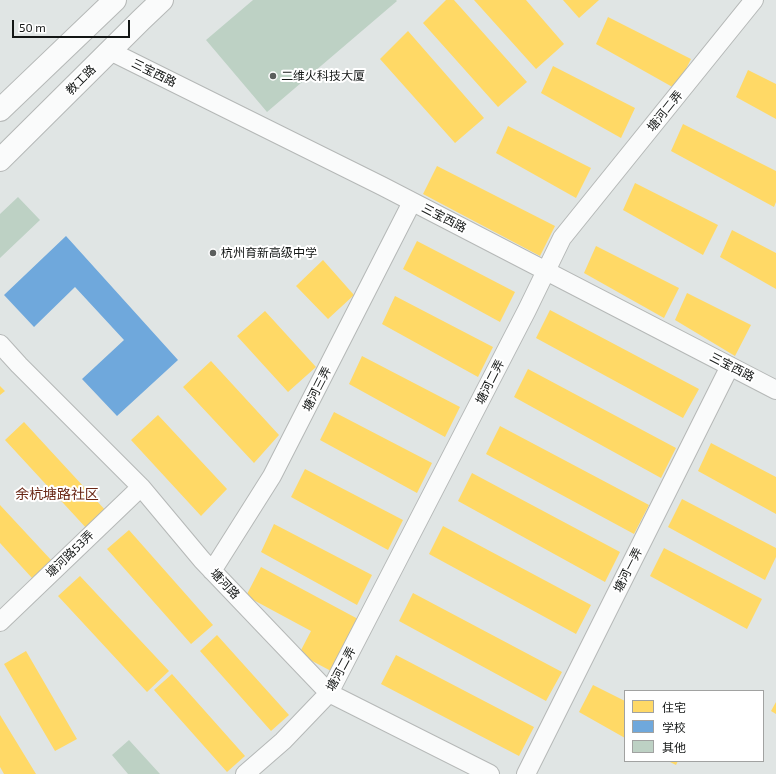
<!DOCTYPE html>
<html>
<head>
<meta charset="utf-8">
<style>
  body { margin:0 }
  #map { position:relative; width:776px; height:774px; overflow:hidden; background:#e0e5e4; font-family:"Exo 2","Noto Sans SC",sans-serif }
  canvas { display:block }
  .legend { position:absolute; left:624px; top:690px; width:140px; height:72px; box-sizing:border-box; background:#fff; border:1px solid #a1a2a1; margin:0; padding:5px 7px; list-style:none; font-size:12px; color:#131615 }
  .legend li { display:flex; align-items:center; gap:8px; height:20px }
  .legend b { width:20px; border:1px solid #a1a2a1 }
  .scale { position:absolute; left:12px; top:20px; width:118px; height:18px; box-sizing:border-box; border:2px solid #131615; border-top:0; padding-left:5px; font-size:12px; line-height:14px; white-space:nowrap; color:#131615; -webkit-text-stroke:3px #fff; paint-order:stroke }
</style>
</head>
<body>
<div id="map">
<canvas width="776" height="774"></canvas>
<ul class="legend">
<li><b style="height:11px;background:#ffd966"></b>住宅</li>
<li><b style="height:11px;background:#6fa8dc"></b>学校</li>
<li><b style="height:11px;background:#bdd1c4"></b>其他</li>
</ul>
<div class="scale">50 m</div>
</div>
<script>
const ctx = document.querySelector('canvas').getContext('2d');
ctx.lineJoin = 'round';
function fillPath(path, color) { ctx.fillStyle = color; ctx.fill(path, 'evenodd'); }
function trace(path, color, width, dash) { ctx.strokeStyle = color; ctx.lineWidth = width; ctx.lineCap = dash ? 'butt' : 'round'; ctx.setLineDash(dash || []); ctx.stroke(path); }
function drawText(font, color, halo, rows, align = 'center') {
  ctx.font = font + ' "Exo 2","Noto Sans SC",sans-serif'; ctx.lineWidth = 4; ctx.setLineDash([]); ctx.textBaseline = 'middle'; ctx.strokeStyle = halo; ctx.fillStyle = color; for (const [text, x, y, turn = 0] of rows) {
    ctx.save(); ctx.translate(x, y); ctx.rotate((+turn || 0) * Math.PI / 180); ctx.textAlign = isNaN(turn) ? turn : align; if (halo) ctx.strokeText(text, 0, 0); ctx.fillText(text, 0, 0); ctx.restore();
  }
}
fillPath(new Path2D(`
  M446,0H454L527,82L498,107L423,23Z
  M474,0H526L564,44L536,69Z
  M563,0H599L579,18Z
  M608,17L691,59L676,89L596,44Z
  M408,31L484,118L455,143L380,59Z
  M553,66L635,108L621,138L541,93Z
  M748,70L776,84V119L736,97Z
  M683,124L776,171V202L774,207L671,151Z
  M508,126L591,168L576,198L496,153Z
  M437,166L555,226L540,256L423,194Z
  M635,183L718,225L703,255L623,210Z
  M732,230L776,253V289L720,257Z
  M417,241L515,292L500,322L403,269Z
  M596,246L679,288L664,318L584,273Z
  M323,260L354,295L328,319L296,286Z
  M687,293L751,325L735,356L675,320Z
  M395,296L493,347L478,377L382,324Z
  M550,310L699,389L683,418L536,338Z
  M265,311L316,367L288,392L237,336Z
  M362,356L460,407L445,437L349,384Z
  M211,361L279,435L254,463L183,387Z
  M528,369L676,448L661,478L514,397Z
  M0,386L5,391L0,395Z
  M334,412L432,463L417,493L320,440Z
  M158,415L227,489L201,516L131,440Z
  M24,422L107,512L88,530L5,440Z
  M500,426L649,505L634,534L486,454Z
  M711,443L776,477V514L698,471Z
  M305,469L403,520L388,550L291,497Z
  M472,473L620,552L605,582L458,501Z
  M682,499L776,548V557L765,580L668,527Z
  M0,505L52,561L32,578L0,543Z
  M274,524L372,575L357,605L261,552Z
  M443,526L591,605L576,634L429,554Z
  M129,530L213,625L191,644L107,549Z
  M664,548L762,599L747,629L650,576Z
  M261,567L358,619L331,671L299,654L311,631L246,596Z
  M80,576L169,671L147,692L58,596Z
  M413,593L562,672L546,701L399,621Z
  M217,635L289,715L271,731L200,651Z
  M26,651L77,739L55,751L4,664Z
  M396,655L534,727L519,756L381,684Z
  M172,674L245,756L227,772L154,690Z
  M593,685L625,701V738L579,712Z
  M776,702V714L771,711Z
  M0,715L36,774H4L0,767Z
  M668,761H678L676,765Z`), '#ffd966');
fillPath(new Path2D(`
  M66,236L178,360L117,416L82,379L124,340L75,287L34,327L4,295Z`), '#6fa8dc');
fillPath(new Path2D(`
  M253,0H396L397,1L267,112L206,40Z
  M18,197L40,220L0,258V214Z
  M129,740L160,774H128L112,755Z`), '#bdd1c4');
const minor = new Path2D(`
  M110,51L382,186L776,390
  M0,344L19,365L141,487L202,560L264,625L329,693L490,774
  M212,571L272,476L412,202
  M0,622L141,487
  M245,774L283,741L329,693L527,310L562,238L754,0
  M526,774L730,366`);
const major = new Path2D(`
  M0,110L115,0
  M0,160L141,20L162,0`);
trace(minor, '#b5b8b7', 20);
trace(major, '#b5b8b7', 24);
trace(minor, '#fafbfb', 18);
trace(major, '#fafbfb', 22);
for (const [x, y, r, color] of [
  [273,76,4,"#5b5e5d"],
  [213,253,4,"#5b5e5d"]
]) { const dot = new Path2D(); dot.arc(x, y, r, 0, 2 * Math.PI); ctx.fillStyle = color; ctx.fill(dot); trace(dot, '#fff', 1.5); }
drawText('12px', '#131615', '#fff', [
  ["三宝西路",154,73,26],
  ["教工路",81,80,-45],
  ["塘河二弄",665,111,-51],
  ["三宝西路",444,218,27],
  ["三宝西路",732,367,27],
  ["塘河二弄",490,382,-63],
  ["塘河三弄",317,389,-63],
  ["塘河路53弄",70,554,-44],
  ["塘河一弄",628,570,-63],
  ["塘河路",225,584,47],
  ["塘河二弄",341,669,-62]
]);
drawText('12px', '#131615', '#fff', [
  ["二维火科技大厦",281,76],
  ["杭州育新高级中学",221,253]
], 'left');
drawText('14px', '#6a2715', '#fff', [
  ["余杭塘路社区",57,494]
]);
</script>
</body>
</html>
